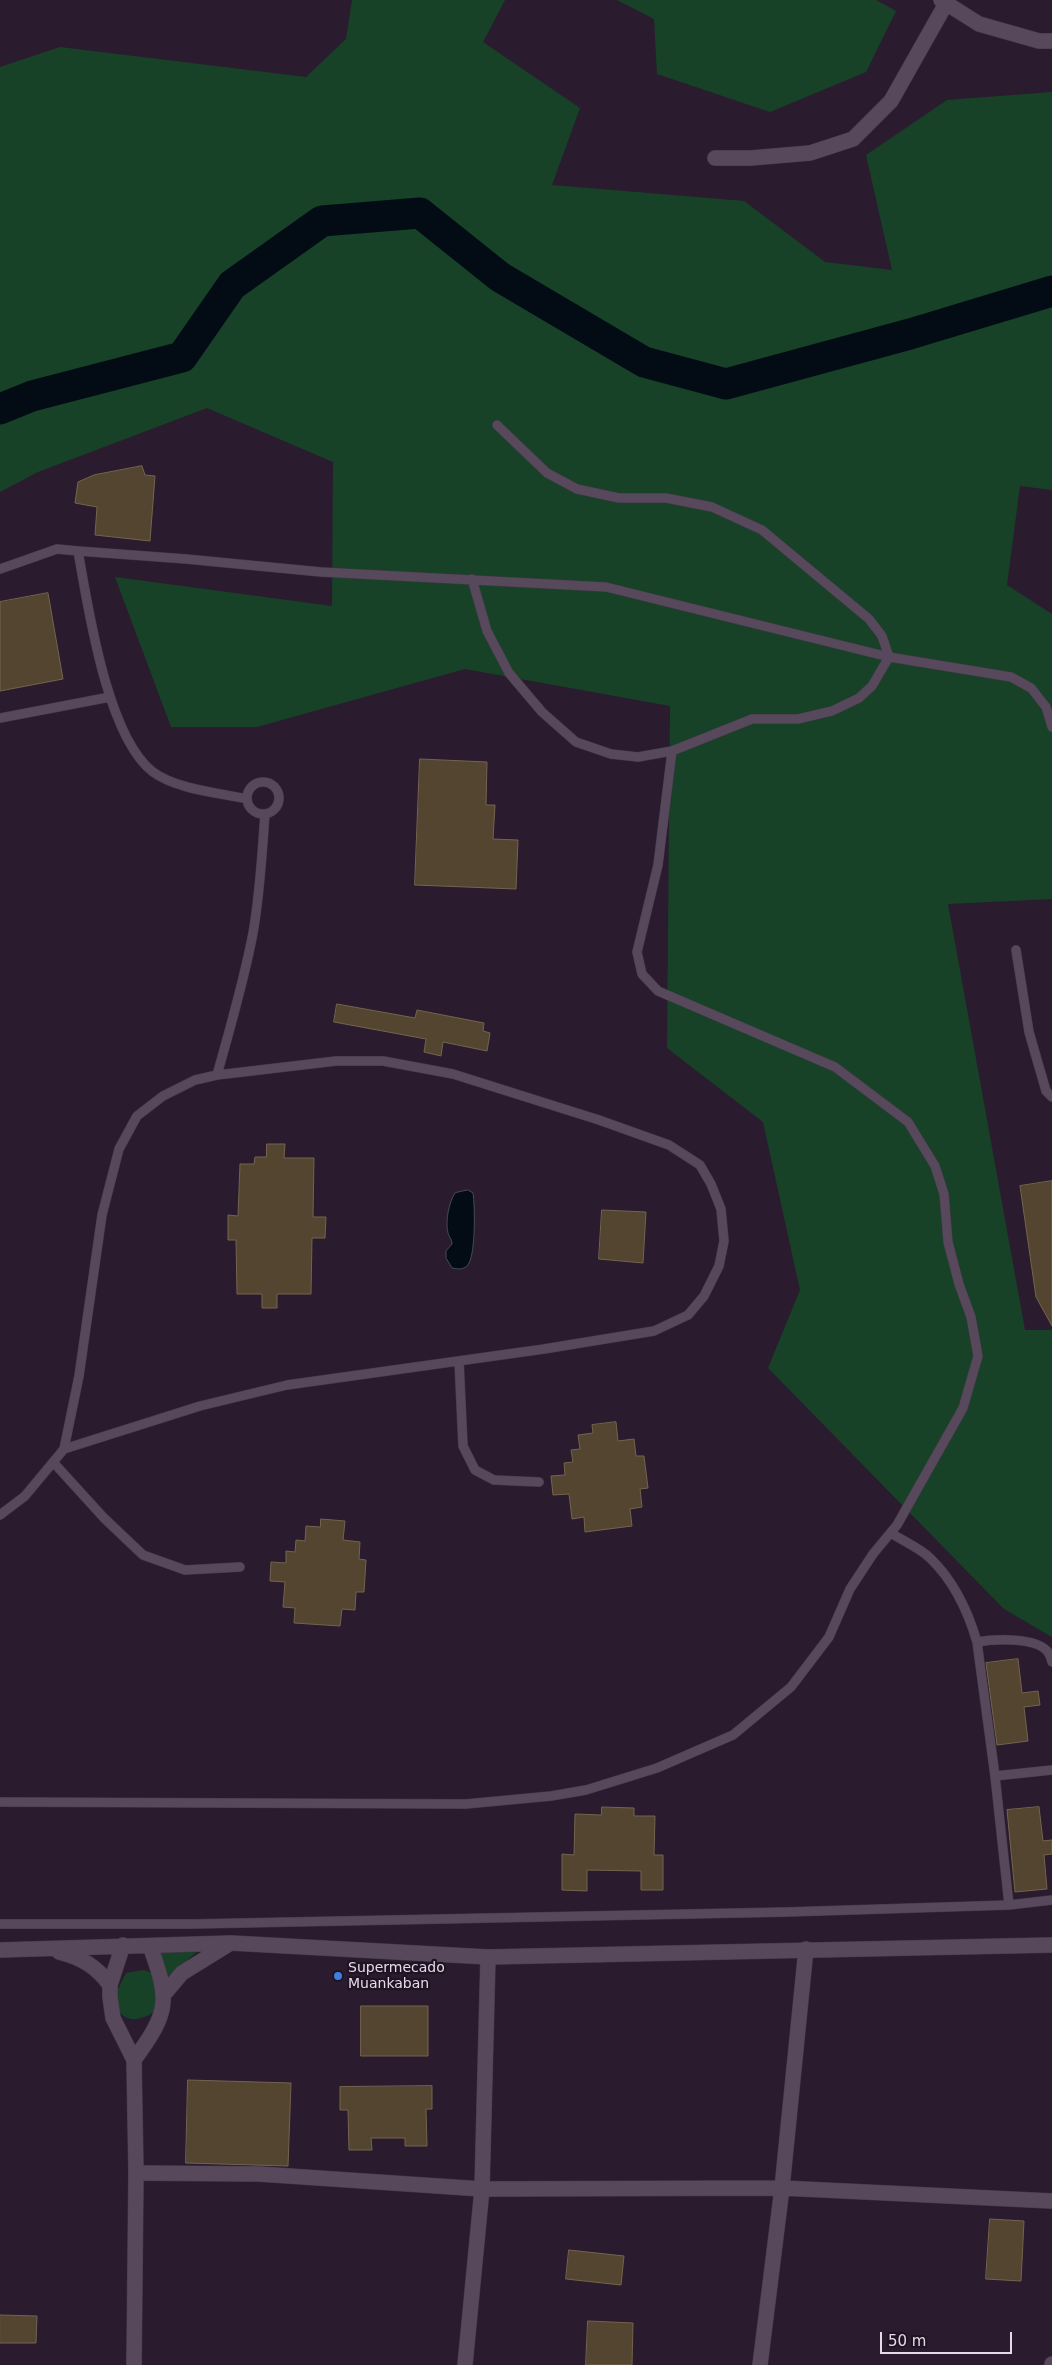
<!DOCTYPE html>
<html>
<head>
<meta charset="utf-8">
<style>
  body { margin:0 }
  #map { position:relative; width:1052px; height:2365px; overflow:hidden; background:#2a1c2e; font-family:"DejaVu Sans",sans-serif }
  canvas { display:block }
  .scale { position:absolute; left:880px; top:2332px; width:132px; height:22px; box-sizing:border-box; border:2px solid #e4dbe7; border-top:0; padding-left:6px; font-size:15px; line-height:18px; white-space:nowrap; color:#e4dbe7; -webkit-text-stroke:4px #201324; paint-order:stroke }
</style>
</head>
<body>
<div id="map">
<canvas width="1052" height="2365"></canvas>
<div class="scale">50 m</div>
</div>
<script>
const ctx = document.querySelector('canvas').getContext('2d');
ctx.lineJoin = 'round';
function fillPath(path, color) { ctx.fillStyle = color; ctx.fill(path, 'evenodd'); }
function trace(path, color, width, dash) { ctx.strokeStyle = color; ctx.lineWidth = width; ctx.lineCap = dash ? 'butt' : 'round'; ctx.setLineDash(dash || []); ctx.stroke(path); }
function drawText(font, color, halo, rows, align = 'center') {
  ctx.font = font + ' "DejaVu Sans",sans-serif'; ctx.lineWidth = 4.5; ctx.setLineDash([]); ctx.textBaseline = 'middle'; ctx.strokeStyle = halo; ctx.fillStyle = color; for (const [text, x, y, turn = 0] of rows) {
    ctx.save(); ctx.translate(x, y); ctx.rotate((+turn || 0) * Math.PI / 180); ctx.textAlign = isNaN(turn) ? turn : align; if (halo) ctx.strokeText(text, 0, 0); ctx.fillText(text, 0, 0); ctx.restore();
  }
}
fillPath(new Path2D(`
  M352,0H505L483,42L580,108L552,185L744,201L825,262L892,270L866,155L947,100L1052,92V490L1020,486L1007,585L1052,614V899L948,904L1025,1330H1052V1637L1004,1609L768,1368L800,1290L763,1122L667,1048L670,706L465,669L257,727H171L115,577L332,606L333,462L207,408L38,472L0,492V67L60,47L306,77L346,39Z
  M617,0H876L896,11L866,72L770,112L657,74L654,19Z
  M154,1950L198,1951L167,1977Z
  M144,1970L156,1975L161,2007C150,2016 130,2027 119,2011C116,2007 116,2000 115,1995L126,1973Z`), '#174228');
const water = new Path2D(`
  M468,1190L473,1193C475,1206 476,1258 467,1266C462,1270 458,1269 452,1268L446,1258V1251L452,1244C452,1239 449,1237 448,1233C445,1221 449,1202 455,1193Z`);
fillPath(water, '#030c14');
trace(water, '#464a53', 1);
trace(new Path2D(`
  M0,409L32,396L182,357L232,285L322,221L420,213L500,277L644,362L726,384L910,334L1052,291`), '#030c14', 31);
const building = new Path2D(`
  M142,466L145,475L155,476L150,541L95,535L97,507L75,503L78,482L94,475Z
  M48,593L63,679L0,691V602Z
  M420,759L487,762L486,805H495L493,839L518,840L516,889L415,885Z
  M337,1004L415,1018L417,1010L484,1023L483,1031L490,1033L487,1051L443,1042L441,1056L424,1052L426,1039L334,1022Z
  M267,1144H285L284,1158H314L313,1217H326L325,1238H312L311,1294H277V1308H262V1294H237L236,1240H228V1215L238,1216L240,1164H254L255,1157H266Z
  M1052,1181V1326L1036,1297L1020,1186Z
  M602,1210L646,1212L643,1263L599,1259Z
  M616,1422L618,1441L634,1439L636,1456H644L648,1488L640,1489L642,1507L630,1509L632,1526L585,1532L584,1517L572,1519L569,1494L553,1495L551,1476L565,1475L564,1463L573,1462L571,1450L580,1449L578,1435L593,1433L592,1425Z
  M321,1519L345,1521L343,1540L360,1542L359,1559L366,1560L364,1592H356L355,1610L342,1609L340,1626L294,1623L295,1608L283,1607L285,1582L270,1581L271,1562L286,1563V1551L295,1552L296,1540L305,1541L306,1526L320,1527Z
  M1018,1659L1022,1693L1038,1691L1040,1705L1024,1707L1028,1741L997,1745L986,1663Z
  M602,1807L634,1808V1816H655L654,1855H663V1890H641V1871L587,1870V1891L562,1890V1854L574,1855L575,1814L601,1815Z
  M1039,1807L1043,1841L1052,1840V1854L1044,1855L1047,1889L1015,1892L1007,1810Z
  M361,2006H428V2056H361Z
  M188,2080L291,2083L288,2166L186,2163Z
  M432,2086V2109H426L427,2146H405V2138H371L372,2150H349L348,2110H340V2087Z
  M990,2219L1024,2221L1021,2281L986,2279Z
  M569,2250L624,2256L621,2285L566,2279Z
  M0,2315L37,2316L36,2343H0Z
  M588,2321L633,2323L632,2365H586Z`);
fillPath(building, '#534530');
trace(building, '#74644e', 1);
const lane = new Path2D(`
  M0,569L57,549L78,551
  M472,579L487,631L509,673L542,712L576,742L611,754L638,757L672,751L752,719H798L832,711L859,698L872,686L889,657L882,636L869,619L762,530L712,507L666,498H619L577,489L547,473L497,425
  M0,718L110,697
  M247 798a16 16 0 1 1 32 0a16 16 0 1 1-32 0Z
  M247,799C219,793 176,789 153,772C107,737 88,607 78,551L186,559L321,572L606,587L889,657L1011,677L1031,688L1046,707L1052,727
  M1016,950L1029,1032L1046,1091L1052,1097
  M217,1075C230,1028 244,981 253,933C260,894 262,854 265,814
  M459,1361L463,1446L475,1470L494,1480L539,1482
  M53,1462L104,1518L143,1555L185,1570L240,1567
  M0,1515L25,1496L64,1449L79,1376L102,1215L119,1149L137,1116L163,1096L195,1080L217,1075L336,1061H383L453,1074L599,1120L669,1145L700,1165L711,1184L721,1209L724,1241L719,1266L704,1296L688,1315L654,1331L544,1349L287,1385L200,1406L64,1449
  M891,1533C903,1541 920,1548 930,1558C954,1581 968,1611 977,1642L995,1776L1009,1905
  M977,1642C994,1639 1035,1637 1047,1651C1049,1653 1051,1658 1052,1662
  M995,1776L1052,1770
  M0,1802L466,1804L551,1796L586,1790L657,1768L733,1735L791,1687L829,1637L850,1589L873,1554L897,1525L963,1408L978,1356L971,1317L959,1284L948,1242L944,1194L935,1166L908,1122L835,1067L658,991L642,974L637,952L658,865L672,751
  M0,1924H193L787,1912L1009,1905L1052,1900`);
const street = new Path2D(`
  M941,0L979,24L1039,41H1052
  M715,158H751L810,153L853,139L891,101L948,0
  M136,2173L259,2174L482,2189L782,2188L1052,2201
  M465,2365L482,2189L488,1957
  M760,2365L782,2188L806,1949
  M1052,2365V2364`);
const secondary = new Path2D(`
  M123,1945L110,1985V1997L113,2018L134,2060L136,2173L134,2365
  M0,1950L231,1943L488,1957L1052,1945
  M59,1952C82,1958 96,1966 110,1985
  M165,1993L182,1973L229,1944
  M134,2060C169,2012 170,2001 150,1946`);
trace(lane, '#443948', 10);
trace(street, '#443948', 16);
trace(secondary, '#443948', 16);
trace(lane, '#57485c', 9);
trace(street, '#57485c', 15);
trace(secondary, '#57485c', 15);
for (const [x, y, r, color] of [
  [338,1976,5,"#3f7fe0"]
]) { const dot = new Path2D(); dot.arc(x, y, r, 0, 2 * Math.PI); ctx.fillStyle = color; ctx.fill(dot); trace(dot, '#201324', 2); }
drawText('14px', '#e4dbe7', '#201324', [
  ["Supermecado",348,1968],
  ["Muankaban",348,1984]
], 'left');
</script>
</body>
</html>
